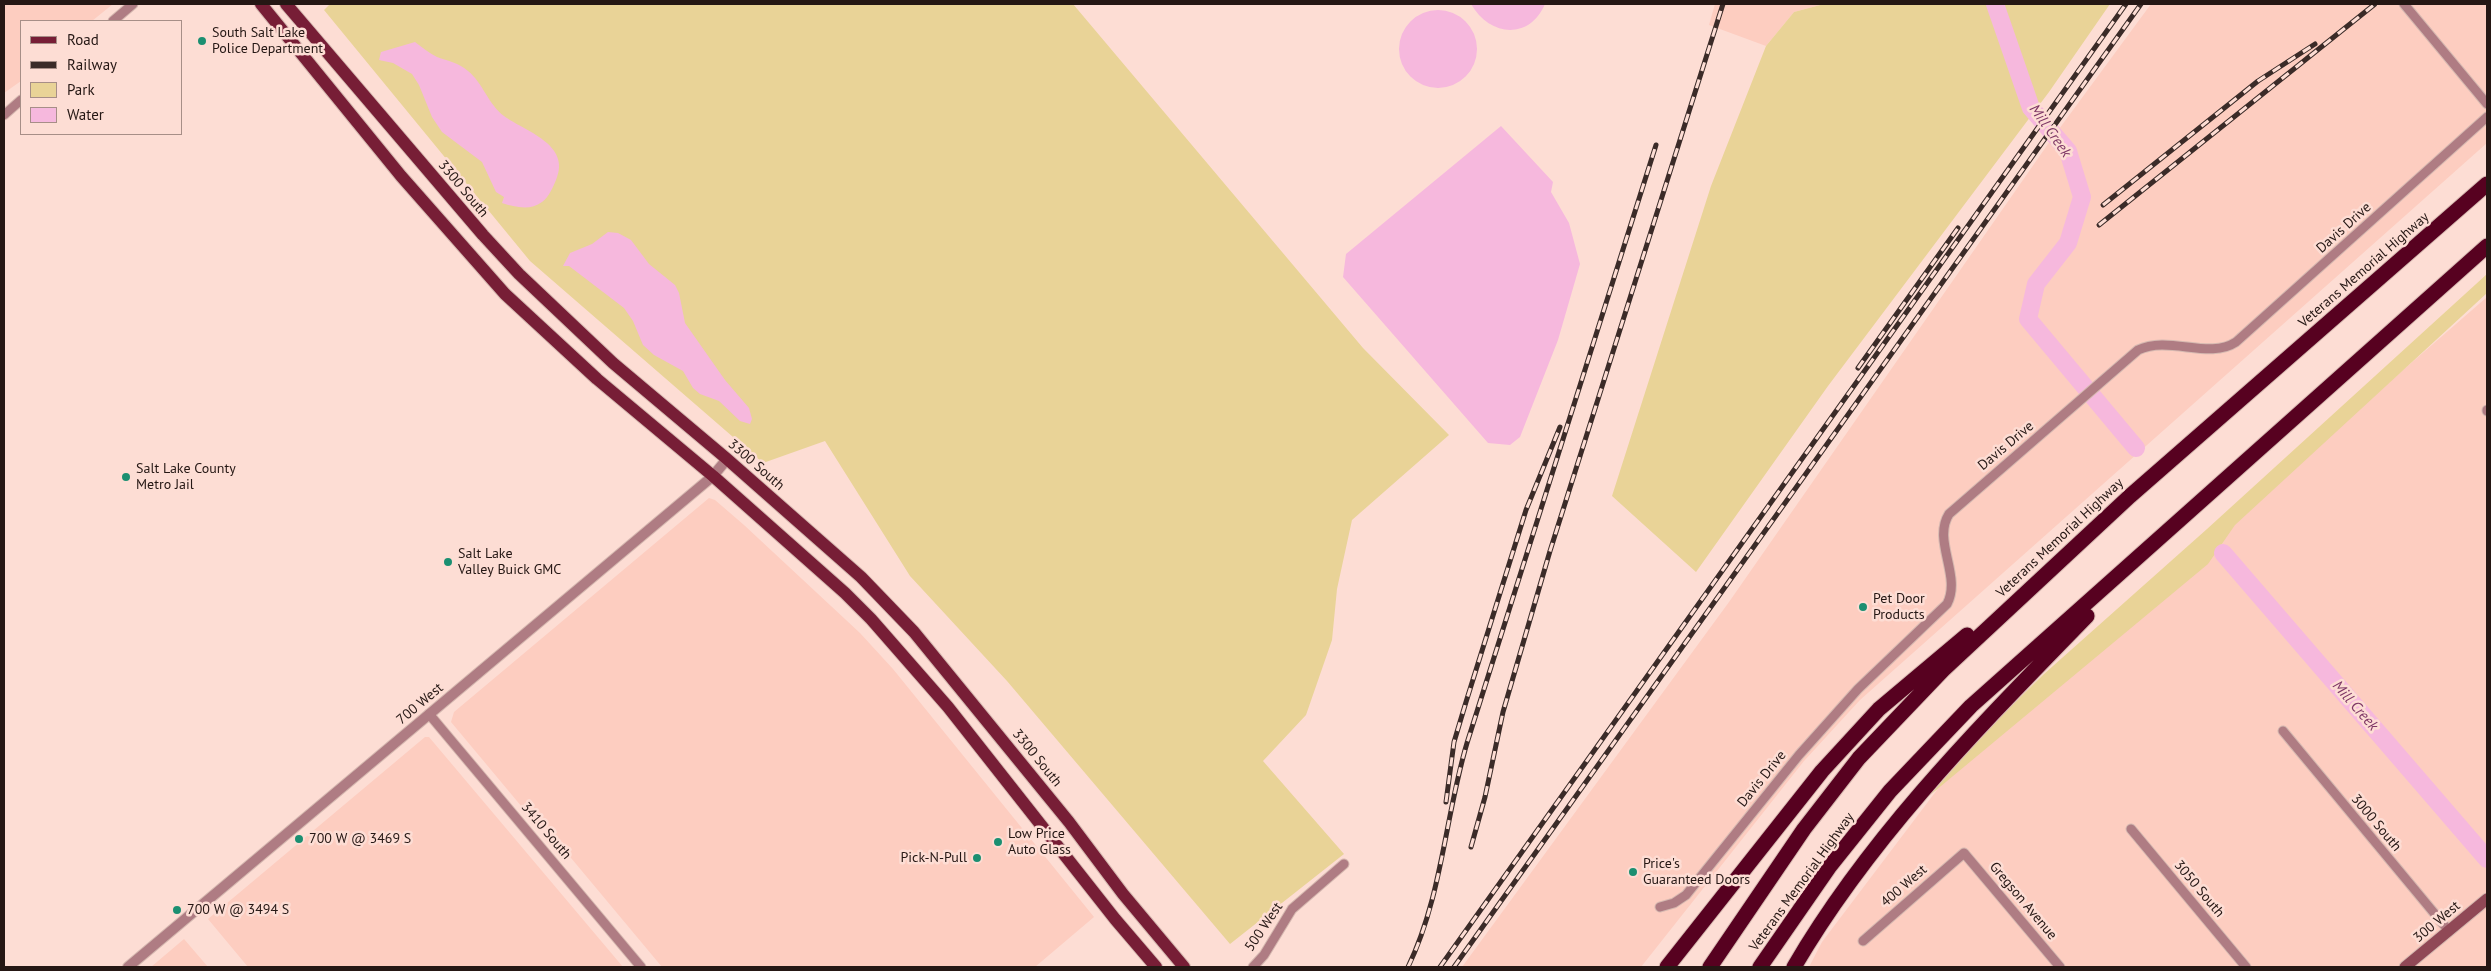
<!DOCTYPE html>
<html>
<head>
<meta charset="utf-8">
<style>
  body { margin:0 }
  #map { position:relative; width:2491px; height:971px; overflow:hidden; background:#fdddd4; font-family:"PT Sans",sans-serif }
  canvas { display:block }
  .frame { position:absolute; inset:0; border:5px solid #251714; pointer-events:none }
  .legend { position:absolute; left:20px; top:20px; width:162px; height:115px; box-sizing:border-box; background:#fdddd4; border:1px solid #a78e87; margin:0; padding:6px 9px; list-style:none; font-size:15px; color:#251714 }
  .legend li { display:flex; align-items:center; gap:10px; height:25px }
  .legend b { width:25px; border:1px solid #a78e87 }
</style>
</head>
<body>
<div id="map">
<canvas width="2491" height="971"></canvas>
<div class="frame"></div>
<ul class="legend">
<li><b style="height:6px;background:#771e36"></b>Road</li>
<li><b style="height:6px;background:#3b2b28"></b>Railway</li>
<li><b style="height:14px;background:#e9d397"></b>Park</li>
<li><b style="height:14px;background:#f6b8dd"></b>Water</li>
</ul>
</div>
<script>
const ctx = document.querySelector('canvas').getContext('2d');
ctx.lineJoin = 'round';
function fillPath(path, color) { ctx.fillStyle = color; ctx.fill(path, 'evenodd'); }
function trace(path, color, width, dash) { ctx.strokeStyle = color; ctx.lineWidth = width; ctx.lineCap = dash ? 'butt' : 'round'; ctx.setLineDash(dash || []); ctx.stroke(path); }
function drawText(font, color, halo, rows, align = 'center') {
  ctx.font = font + ' "PT Sans",sans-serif'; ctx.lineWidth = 5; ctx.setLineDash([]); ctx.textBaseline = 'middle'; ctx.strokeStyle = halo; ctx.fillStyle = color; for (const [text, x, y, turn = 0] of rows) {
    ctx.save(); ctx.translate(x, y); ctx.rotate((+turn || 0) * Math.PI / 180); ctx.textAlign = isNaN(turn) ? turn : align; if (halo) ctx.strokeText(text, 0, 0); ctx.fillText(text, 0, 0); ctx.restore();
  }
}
fillPath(new Path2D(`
  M4,4H113L92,21H21V81L4,93Z
  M1715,4H1824L1794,12L1766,46L1709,25Z
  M2151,4H2487V143L1860,700L1804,761L1641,967H1462L1729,602L2048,144Z
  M2487,297V967H1809L1822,942L1946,778L2201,546Z
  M709,498L715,500L744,525L860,633L893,669L1094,917L1035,967H662L536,816L532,819L451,722L454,712Z
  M425,737H429L623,967H248L208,919Z
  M184,939L208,967H151Z`), '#fdcdc0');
fillPath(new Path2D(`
  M330,4H1073L1363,348L1449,435L1352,520L1337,589L1332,640L1306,715L1263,761L1344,854L1230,944L1007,681L910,576L825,441L763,463L530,261L324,10Z
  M1824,4H2110L2049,92L1828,386L1696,572L1612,496L1711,186L1766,46L1794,12Z
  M2487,274V293L2235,525L2208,564L1929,796L1991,726L2044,674L2207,529Z`), '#e9d397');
fillPath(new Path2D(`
  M1471,4H1545C1529,41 1489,36 1471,4Z
  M1399 49a39 39 0 1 1 78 0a39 39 0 1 1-78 0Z
  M415,42C422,47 429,53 437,57C448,61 459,63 468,71C483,83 488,104 504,116C524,131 572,144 556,180C553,187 549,197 542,202C530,211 515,207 502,203L504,197L496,192L482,162L442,132L432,117L419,85L412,74L393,63L379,60L381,52Z
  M1501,126L1553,182L1551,192L1569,223L1580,264L1558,340L1520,437L1510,445L1488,443L1343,277L1346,254Z
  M608,232L618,233L631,240L649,264L675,285L679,293L685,323L725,380L749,408L752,419L750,424L740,421L719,401L700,394L693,388L683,371L654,355L643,345L633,321L624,308L569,266H563L570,253L592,244Z`), '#f6b8dd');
trace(new Path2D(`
  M1995,4L2031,108L2068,151L2082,197L2068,243L2036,284L2028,319L2136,448
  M2223,553L2487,859`), '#f6b8dd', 18);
const minor = new Path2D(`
  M2404,4L2487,104
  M113,21L133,4
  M4,115L21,100
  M2487,411V410
  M429,714L641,967
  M2283,731L2449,931
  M2131,829L2246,967
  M1660,907L1674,903L1686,895L1799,755L1858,689L1947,604C1962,576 1932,541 1949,514L2138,350C2169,335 2209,360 2236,342L2487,117
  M1863,941L1964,853L2060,967
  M1253,967L1264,955L1292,909L1344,864`);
const tertiary = new Path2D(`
  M128,967L713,476L727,459`);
const secondary = new Path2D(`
  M2405,967L2487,899`);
const primary = new Path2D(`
  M261,4L401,176L505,294L597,379L713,476L845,593L871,619L948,707L1115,919L1156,967
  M286,4L483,235L519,274L613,363L727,459L861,577L914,632L1069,822L1123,894L1184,967`);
const motorway = new Path2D(`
  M1667,967L1822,771L1879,709L1967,635
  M1710,967L1804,829L1859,758L1943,670L2130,496L2487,184
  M1760,967L1830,866L1890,791L1971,706L2487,246
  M1794,967C1871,835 1981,725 2087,616`);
trace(minor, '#d6b9b1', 11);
trace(tertiary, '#d6b9b1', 12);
trace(secondary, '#d6b9b1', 13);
trace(primary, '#d6b9b1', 14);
trace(motorway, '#d6b9b1', 17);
trace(minor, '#af7c83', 9);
trace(tertiary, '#af7c83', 10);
trace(secondary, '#904856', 11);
trace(primary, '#771e36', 12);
trace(motorway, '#570120', 15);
const rail = new Path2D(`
  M2103,205L2258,81L2315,44
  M2099,225L2375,4
  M1858,368L1958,228
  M1446,802L1454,742L1466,702L1526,510L1560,427
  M1471,847L1485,797L1503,712L1550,551L1723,4
  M1408,967C1442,897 1445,817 1467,743L1656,145
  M1440,967L2126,4
  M1454,967L2141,4`);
trace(rail, '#3b2b28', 5);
trace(rail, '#fdddd4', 3, [9]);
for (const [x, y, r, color] of [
  [202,41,5,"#1b8f71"],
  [126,477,5,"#1b8f71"],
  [448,562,5,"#1b8f71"],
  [1863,607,5,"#1b8f71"],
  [299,839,5,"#1b8f71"],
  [998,842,5,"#1b8f71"],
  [977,858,5,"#1b8f71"],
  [1633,872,5,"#1b8f71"],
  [177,910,5,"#1b8f71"]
]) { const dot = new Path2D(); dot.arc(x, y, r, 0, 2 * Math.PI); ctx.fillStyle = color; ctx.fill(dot); trace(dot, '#fdddd4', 2); }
drawText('14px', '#251714', '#fdddd4', [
  ["South Salt Lake",212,33],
  ["Police Department",212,49],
  ["Salt Lake County",136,469],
  ["Metro Jail",136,485],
  ["Salt Lake",458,554],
  ["Valley Buick GMC",458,570],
  ["Pet Door",1873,599],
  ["Products",1873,615],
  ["Low Price",1008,834],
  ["Auto Glass",1008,850],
  ["700 W @ 3469 S",309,839],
  ["Pick-N-Pull",967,858,"right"],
  ["Price's",1643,864],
  ["Guaranteed Doors",1643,880],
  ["700 W @ 3494 S",187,910]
], 'left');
drawText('14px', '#251714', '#fdddd4', [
  ["3300 South",463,189,50],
  ["Davis Drive",2344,228,-42],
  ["Veterans Memorial Highway",2364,270,-41],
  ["Davis Drive",2006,446,-40],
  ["3300 South",756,465,41],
  ["Veterans Memorial Highway",2060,538,-43],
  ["700 West",420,704,-40],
  ["3300 South",1037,758,51],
  ["Davis Drive",1762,779,-51],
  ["3000 South",2376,823,50],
  ["3410 South",546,831,50],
  ["Veterans Memorial Highway",1802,882,-54],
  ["400 West",1904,886,-41],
  ["3050 South",2199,889,50],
  ["Gregson Avenue",2023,901,50],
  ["300 West",2437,922,-40],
  ["500 West",1264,927,-56]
]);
drawText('italic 15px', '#7d3665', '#fdddd4', [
  ["Mill Creek",2050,131,55],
  ["Mill Creek",2355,706,49]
]);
</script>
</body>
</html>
